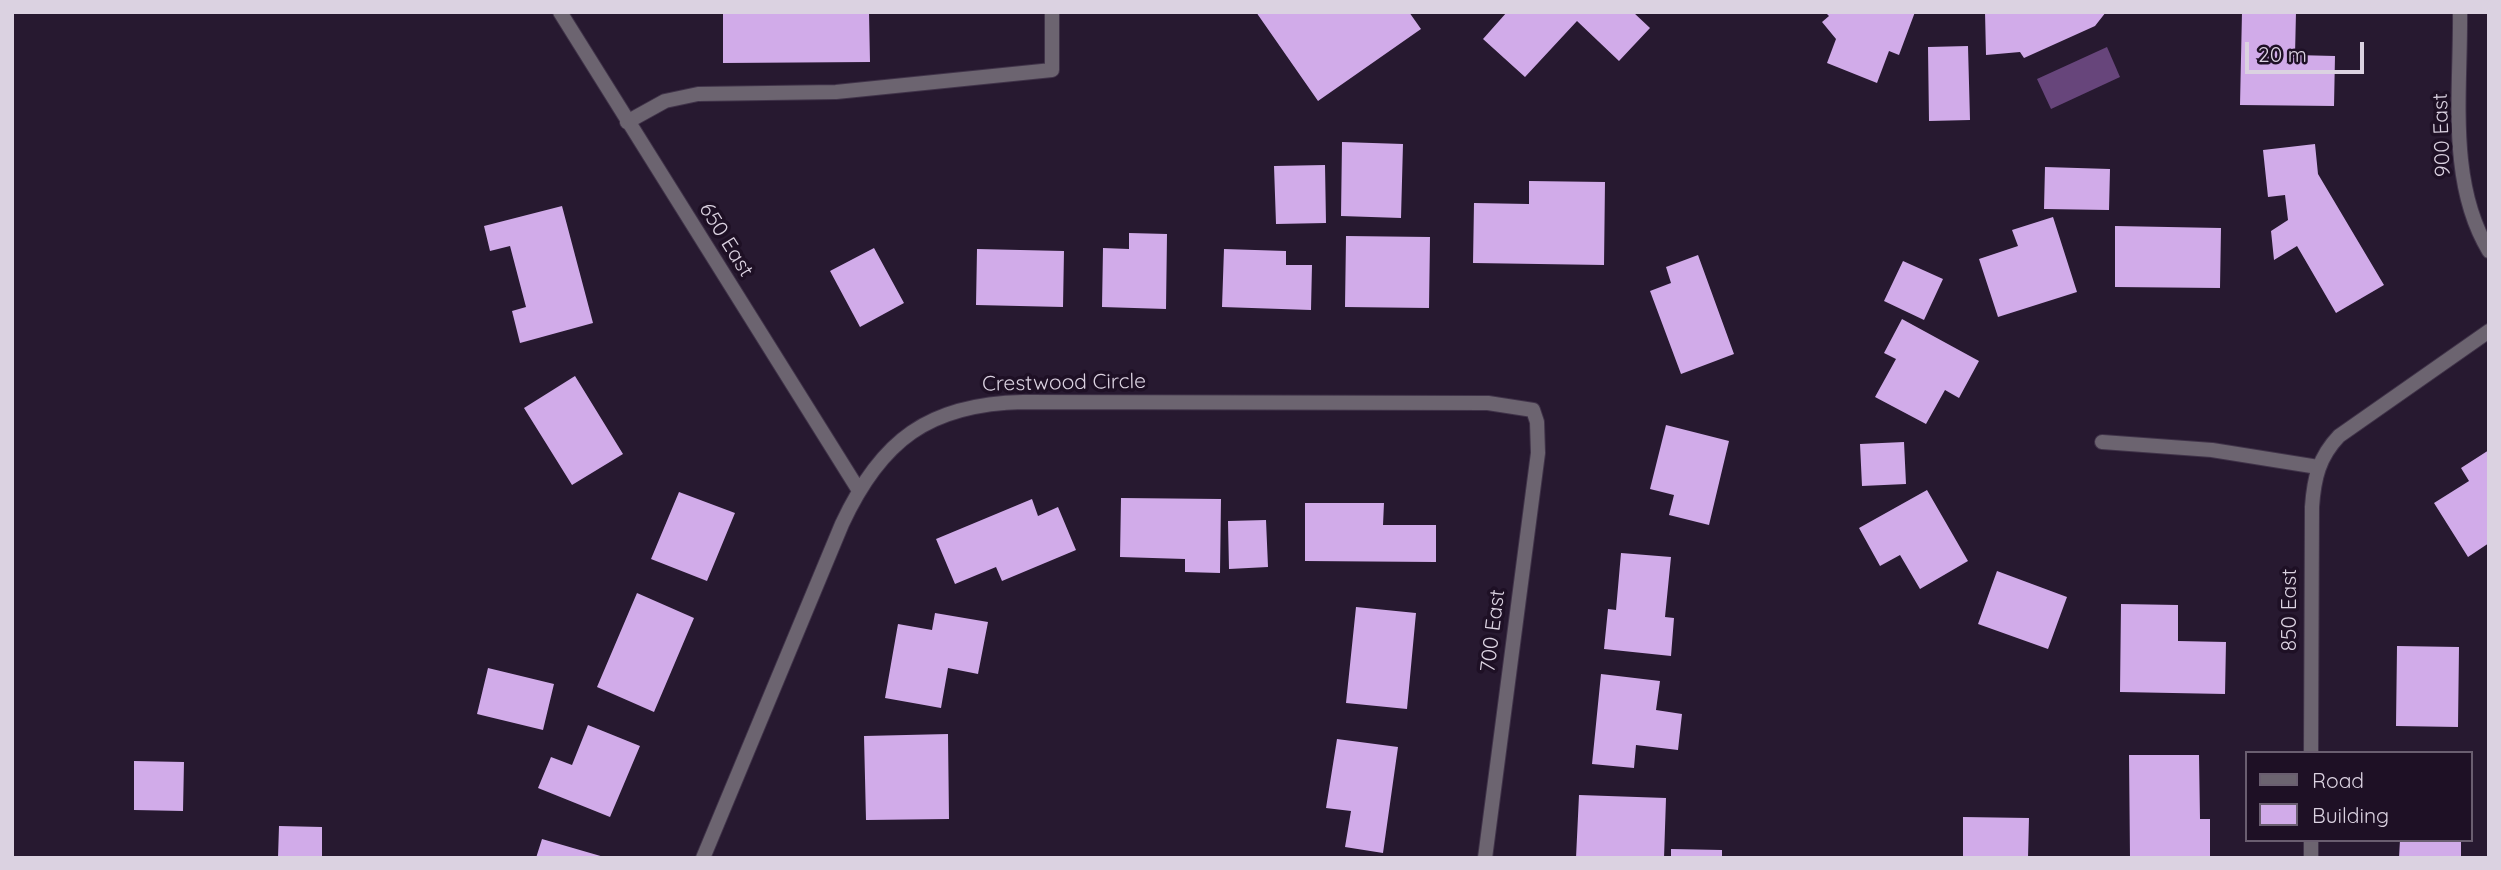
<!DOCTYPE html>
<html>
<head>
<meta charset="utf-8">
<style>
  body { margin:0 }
  #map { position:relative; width:2501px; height:870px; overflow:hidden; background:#271930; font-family:Quicksand,sans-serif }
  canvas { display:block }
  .frame { position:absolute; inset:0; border:14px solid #dbd2e1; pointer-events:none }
  .legend { position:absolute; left:2245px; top:751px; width:228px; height:91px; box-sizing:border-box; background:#1e1025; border:2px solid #6a5e70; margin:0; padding:9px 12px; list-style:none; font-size:21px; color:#dbd2e1 }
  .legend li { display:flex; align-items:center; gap:14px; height:35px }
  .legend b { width:35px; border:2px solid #6a5e70 }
  .scale { position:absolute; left:2245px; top:42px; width:119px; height:32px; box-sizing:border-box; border:4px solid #dbd2e1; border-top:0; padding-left:9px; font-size:21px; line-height:24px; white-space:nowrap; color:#dbd2e1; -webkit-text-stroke:5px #1e1025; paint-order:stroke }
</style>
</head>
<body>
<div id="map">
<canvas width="2501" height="870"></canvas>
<div class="frame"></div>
<ul class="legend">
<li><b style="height:9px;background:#6c6470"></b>Road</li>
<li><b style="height:19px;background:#d1abe9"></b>Building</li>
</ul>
<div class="scale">20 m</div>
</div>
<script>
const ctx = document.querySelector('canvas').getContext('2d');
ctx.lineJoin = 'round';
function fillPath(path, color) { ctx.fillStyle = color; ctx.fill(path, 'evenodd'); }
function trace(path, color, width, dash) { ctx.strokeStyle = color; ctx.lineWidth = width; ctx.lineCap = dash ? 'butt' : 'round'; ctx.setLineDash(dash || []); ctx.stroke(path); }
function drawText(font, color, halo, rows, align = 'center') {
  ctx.font = font + ' Quicksand,sans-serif'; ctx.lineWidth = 7; ctx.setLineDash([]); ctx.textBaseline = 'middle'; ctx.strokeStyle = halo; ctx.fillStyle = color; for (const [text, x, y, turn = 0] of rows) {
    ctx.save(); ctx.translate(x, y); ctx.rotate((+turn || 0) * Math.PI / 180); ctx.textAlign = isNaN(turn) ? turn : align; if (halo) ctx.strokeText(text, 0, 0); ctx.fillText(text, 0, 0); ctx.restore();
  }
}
fillPath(new Path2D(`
  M2107,47L2120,77L2051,109L2037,79Z`), '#67457b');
fillPath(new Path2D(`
  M723,12H869L870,62L723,63Z
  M1256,12H1409L1421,29L1318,101Z
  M1507,12H1633L1650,28L1619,61L1577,21L1525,77L1483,39Z
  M1825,12H1915L1899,55L1889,51L1877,83L1827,63L1836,39L1822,22L1829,16Z
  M1985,12H2106L2095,26L2024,58L2020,52L1986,55Z
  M2242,12H2296L2295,55L2335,56L2334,106L2240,105Z
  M1968,46L1970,120L1929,121L1928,47Z
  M1342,142L1403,144L1401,218L1341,216Z
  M2315,144L2318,174L2384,285L2336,313L2297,246L2274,260L2271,231L2288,220L2285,195L2268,197L2263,150Z
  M1325,165L1326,223L1276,224L1274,166Z
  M2045,167L2110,169L2109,210L2044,209Z
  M1529,181L1605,182L1604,265L1473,263L1474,203L1529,204Z
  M562,206L593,323L520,343L512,311L526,307L510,246L490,251L484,226Z
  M2053,217L2077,292L1998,317L1979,259L2018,246L2012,230Z
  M2115,226L2221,228L2220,288L2115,287Z
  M1129,233L1167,234L1166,309L1102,307L1103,248L1129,249Z
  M1346,236L1430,237L1429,308L1345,307Z
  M874,248L904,303L860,327L830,271Z
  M977,249L1064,251L1063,307L976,305Z
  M1224,249L1286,251V265H1312L1311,310L1222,307Z
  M1698,255L1734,354L1681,374L1650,291L1671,283L1666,267Z
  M1903,261L1943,279L1924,320L1884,301Z
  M1902,319L1979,361L1959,398L1945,390L1926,424L1875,397L1896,359L1884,353Z
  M575,376L623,454L572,485L524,408Z
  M1666,425L1729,441L1709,525L1669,515L1674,495L1650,489Z
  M1904,442L1906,484L1862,486L1860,444Z
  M2489,450V543L2468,557L2434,503L2469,481L2461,468Z
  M1927,490L1968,561L1920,589L1900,555L1880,566L1859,528Z
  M679,492L735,513L707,581L651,559Z
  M1121,498L1221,499L1220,573L1185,572V559L1120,557Z
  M1032,499L1038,516L1058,507L1076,550L1002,581L996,567L955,584L936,539Z
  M1305,503H1384L1383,525H1436V562L1305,561Z
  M1266,520L1268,567L1229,569L1228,521Z
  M1621,553L1671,557L1665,617L1674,618L1671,656L1604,649L1608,609L1616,610Z
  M1997,571L2067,597L2048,649L1978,624Z
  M637,593L694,618L654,712L597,687Z
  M2121,604L2178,605V641L2226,642L2225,694L2120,692Z
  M1356,607L1416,613L1407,709L1346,703Z
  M935,613L988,622L978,674L948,668L941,708L885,698L898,624L932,630Z
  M2397,646L2459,647L2458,727L2396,726Z
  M488,668L554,684L543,730L477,714Z
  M1601,674L1660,681L1656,710L1682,714L1678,750L1636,745L1634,768L1592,764Z
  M588,725L640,746L610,817L538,788L551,757L572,765Z
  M948,734L949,819L866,820L864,736Z
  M1337,739L1398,747L1383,853L1345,847L1351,811L1326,808Z
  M2129,755H2199L2200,819H2210V858H2130Z
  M134,761L184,762L183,811L134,810Z
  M1579,795L1666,798L1664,858H1576Z
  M1963,817L2029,818L2028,858H1963Z
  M279,826L322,827V858H278Z
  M542,839L604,857L603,858H536Z
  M2400,840H2461V858H2399Z
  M1671,849L1722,850V858H1671Z`), '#d1abe9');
const service = new Path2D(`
  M627,122L665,101L698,94L836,92L1052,70V12`);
const minor = new Path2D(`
  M560,12L858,489
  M2460,12C2461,90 2447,182 2489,251
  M2102,442L2212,450L2318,467
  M2311,753L2312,507C2314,478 2319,457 2339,436L2489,331
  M703,858L842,524C881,440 929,404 1023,402L1488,403L1533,410L1537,422L1538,453L1485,858
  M2311,858V840`);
trace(service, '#403349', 16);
trace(minor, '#403349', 16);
trace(service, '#6c6470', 14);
trace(minor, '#6c6470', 14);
drawText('21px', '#dbd2e1', '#1e1025', [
  ["900 East",2442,135,-92],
  ["650 East",726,240,58],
  ["Crestwood Circle",1064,383,-1],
  ["850 East",2290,610,-90],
  ["700 East",1493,631,-83]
]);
</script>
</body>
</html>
